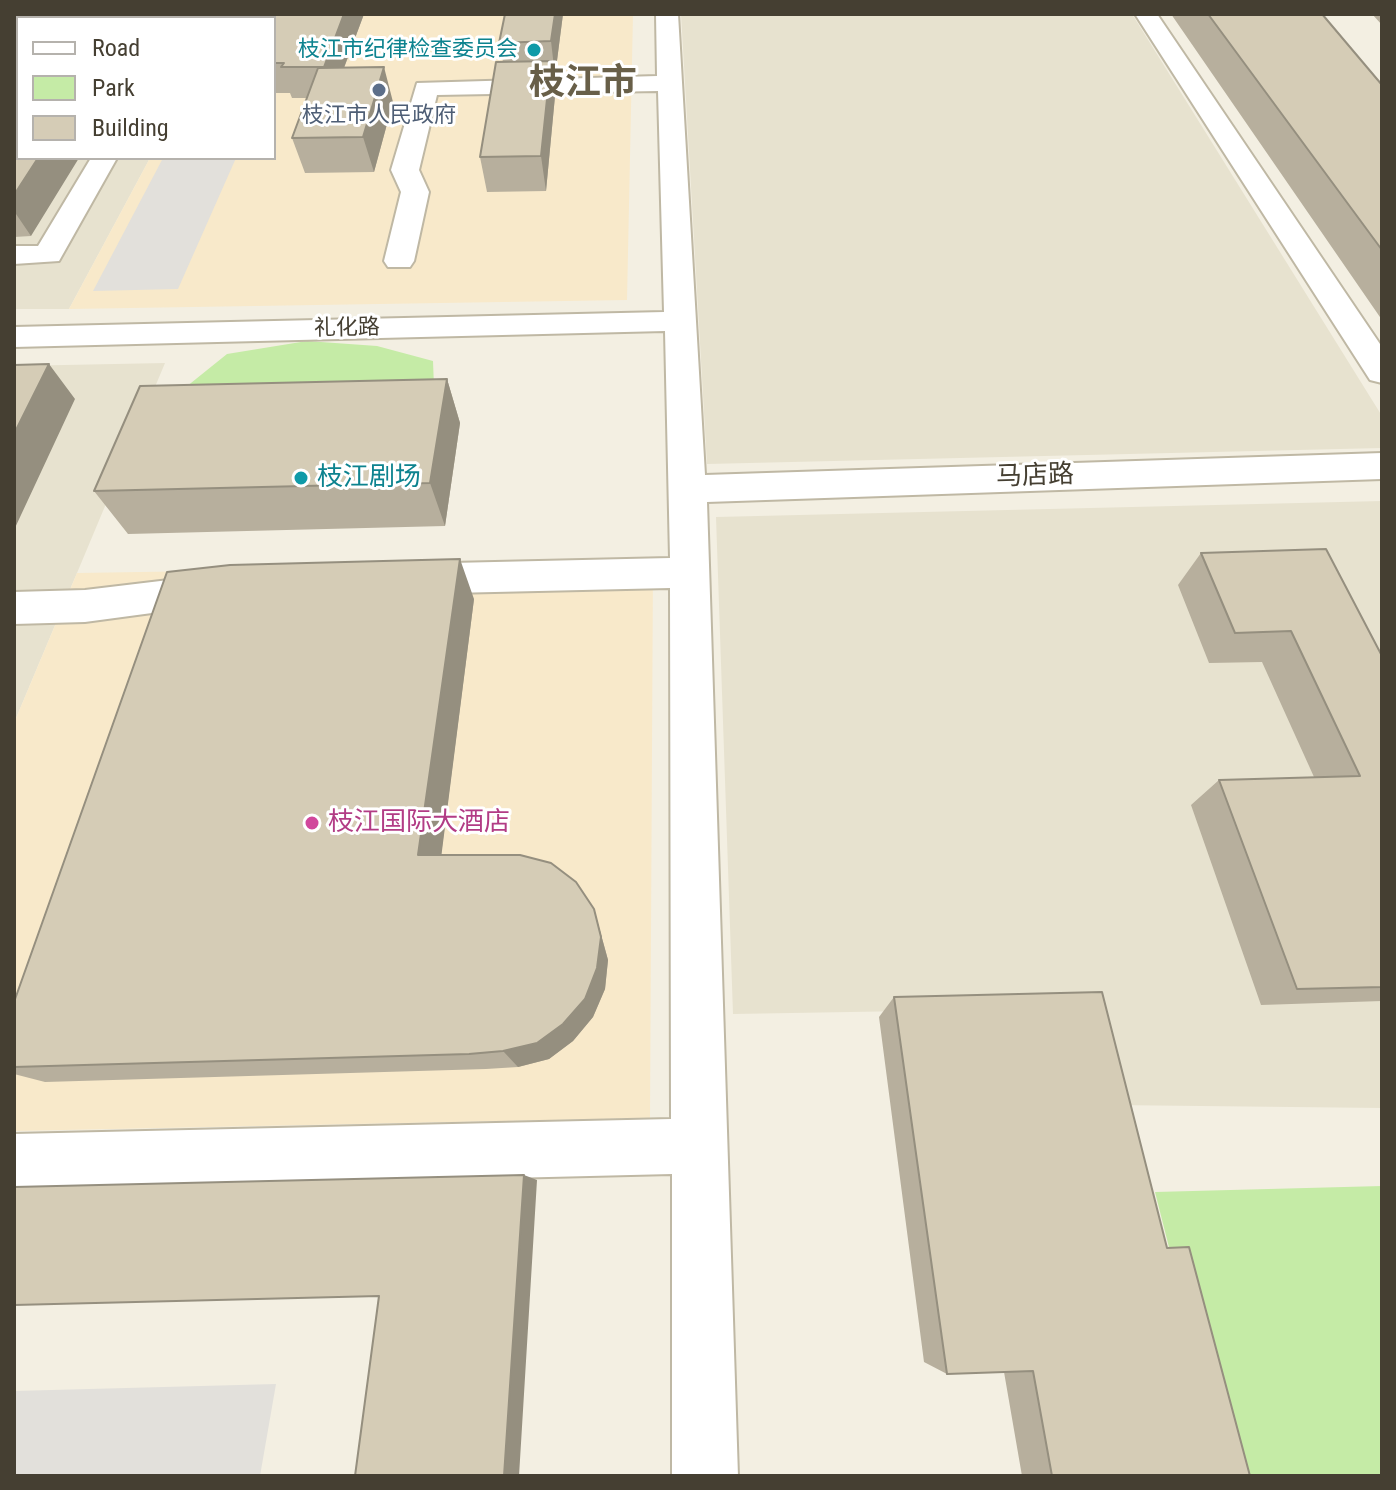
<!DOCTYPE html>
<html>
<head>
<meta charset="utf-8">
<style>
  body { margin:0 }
  #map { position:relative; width:1396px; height:1490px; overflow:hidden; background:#f3efe2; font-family:"Roboto Condensed",sans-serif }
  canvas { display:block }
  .frame { position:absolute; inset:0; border:16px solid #453f32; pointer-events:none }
  .legend { position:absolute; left:16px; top:16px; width:260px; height:144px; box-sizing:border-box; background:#fff; border:2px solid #b5b2ad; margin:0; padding:10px 14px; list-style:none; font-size:24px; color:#453f32 }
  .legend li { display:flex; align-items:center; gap:16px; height:40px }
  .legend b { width:40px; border:2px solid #b5b2ad }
</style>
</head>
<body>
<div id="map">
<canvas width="1396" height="1490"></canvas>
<div class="frame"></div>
<ul class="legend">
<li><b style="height:10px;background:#fff"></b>Road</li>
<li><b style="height:22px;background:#c5eba6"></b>Park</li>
<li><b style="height:22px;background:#d5ccb6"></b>Building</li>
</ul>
</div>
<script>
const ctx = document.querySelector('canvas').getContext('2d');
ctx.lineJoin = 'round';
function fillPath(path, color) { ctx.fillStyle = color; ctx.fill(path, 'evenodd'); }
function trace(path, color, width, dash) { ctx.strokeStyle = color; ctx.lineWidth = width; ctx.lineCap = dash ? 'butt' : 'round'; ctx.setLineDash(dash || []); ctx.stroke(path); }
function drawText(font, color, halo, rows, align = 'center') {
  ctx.font = font + ' "Roboto Condensed","Noto Sans SC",sans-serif'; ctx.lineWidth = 6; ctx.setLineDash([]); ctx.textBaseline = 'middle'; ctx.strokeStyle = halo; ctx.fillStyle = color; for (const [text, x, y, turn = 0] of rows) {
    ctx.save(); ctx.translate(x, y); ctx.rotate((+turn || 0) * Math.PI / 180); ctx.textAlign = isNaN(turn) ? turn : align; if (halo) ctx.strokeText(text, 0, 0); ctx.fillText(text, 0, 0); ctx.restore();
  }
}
fillPath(new Path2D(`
  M14,14H297L274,18H18V158H150L69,309H14Z
  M681,14H1132L1382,416V448L707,464Z
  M165,363L77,573L14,723V366Z
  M1382,501V1108L1111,1105L1085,1008L733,1014L716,517Z`), '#e7e2cf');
fillPath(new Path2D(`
  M297,14H633L627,300L69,309L150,158H274V66Z
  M653,564L650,1118L14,1131V723L77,573Z`), '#f8e9ca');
fillPath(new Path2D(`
  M307,341L377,346L433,361L434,387H186L227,354Z
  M1382,1186V1476H1227L1155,1192Z`), '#c5eba6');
fillPath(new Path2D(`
  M163,158H236L178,289L93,291Z
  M276,1384L260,1476H14V1391Z`), '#e2e0db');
const minor = new Path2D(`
  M14,14H81L83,18H18V25H14Z
  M177,14H200L198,18H175Z
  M656,14H678L705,475L1382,453V479L707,502L738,1476H672V1174L14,1190V1134L671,1119L670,588L407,594L393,590L387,579L393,568L407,564L670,558L665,331L14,347V327L664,312L658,91L437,95L419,170L429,192L414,261L410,267H388L384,261L401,192L391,170L417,83L657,76Z
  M1135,14H1157L1382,347V383L1370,380Z
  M18,85V105L14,106V86Z
  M91,158H117L59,261L14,264V246H38Z
  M219,574L233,578L239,589L233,600L219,604L85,622L14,624V592L85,590Z`);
trace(minor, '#bfb8a4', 4);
fillPath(minor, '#fff');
fillPath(new Path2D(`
  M210,14H364L344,68L393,102L374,172L305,173L292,138L307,98H292L290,93H274V18Z
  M563,14L555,76H553L555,96L546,191L487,192L480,157L503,62L499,43Z
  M1171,14H1322L1382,85V320Z
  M1372,14H1382V25Z
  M14,119L31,236L14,237Z
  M447,379L460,423L445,526L128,534L94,491Z
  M1201,553L1382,656V1001L1261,1005L1191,805L1219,780L1314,777L1262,662L1209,663L1178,585Z
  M474,599L441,855L594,909L608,960L605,989L593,1017L573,1041L549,1059L518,1067L486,1069L45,1082L14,1074V1002Z
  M894,997L1167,1247H1189L1250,1476H1022L1004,1372L947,1374L924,1362L879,1017Z`), '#b7af9d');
fillPath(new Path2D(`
  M14,14H27L30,18H18V40L14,45Z
  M133,14H168L165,18H131Z
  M344,14H364L333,97L324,67Z
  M555,14H563L555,76L551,41Z
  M551,61L555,96L546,191L541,156Z
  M384,67L393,102L374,172L363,137Z
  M38,158H79L31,236L14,211V195Z
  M49,364L75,399L14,530V434Z
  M447,379L460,423L445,526L430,483Z
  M460,559L474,599L438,882L418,855Z
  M594,909L608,960L605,989L593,1017L573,1041L549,1059L518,1067L503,1051Z
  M524,1175L537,1180L519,1476H504Z`), '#958f7f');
const building = new Path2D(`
  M90,14H133L131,18H87Z
  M210,14H344L324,67H281L284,63H274V18H208Z
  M505,14H555L551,41L499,43Z
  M1208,14H1322L1382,85V250Z
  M551,61L541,156L480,157L496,62Z
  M384,67L363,137L292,138L318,68Z
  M18,114V158H38L14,195V119Z
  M49,364L14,434V365Z
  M447,379L430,483L94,491L140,386Z
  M1326,549L1382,656V987L1297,989L1219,780L1360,776L1291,631L1235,633L1201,553Z
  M460,559L418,855H520L551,863L576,882L594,909L601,937L597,968L585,999L563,1024L537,1043L503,1051L469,1054L14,1067V1002L167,572L230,565Z
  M1102,992L1167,1248L1189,1247L1250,1476H1052L1033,1371L947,1374L894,997Z
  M524,1175L504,1476H355L379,1296L14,1305V1187Z`);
fillPath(building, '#d5ccb6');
trace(building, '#958f7f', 2);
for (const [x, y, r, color] of [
  [534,50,8,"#0f9aa8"],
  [379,90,8,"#5c6f8a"],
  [301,478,8,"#0f9aa8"],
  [312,823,8,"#d1479c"]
]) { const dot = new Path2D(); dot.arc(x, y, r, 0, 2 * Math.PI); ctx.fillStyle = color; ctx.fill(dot); trace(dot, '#fff', 3); }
drawText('22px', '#0d838f', '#fff', [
  ["枝江市纪律检查委员会",518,50]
], 'right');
drawText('22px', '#4e5e75', '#fff', [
  ["枝江市人民政府",379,116]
]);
drawText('22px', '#453f32', '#fff', [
  ["礼化路",347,329,-1]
]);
drawText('26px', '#453f32', '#fff', [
  ["马店路",1035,477,-2]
]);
drawText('26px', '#0d838f', '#fff', [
  ["枝江剧场",317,478]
], 'left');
drawText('26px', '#b23c85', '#fff', [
  ["枝江国际大酒店",328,823]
], 'left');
drawText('bold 36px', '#685f48', '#fff', [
  ["枝江市",583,85]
]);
</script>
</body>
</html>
